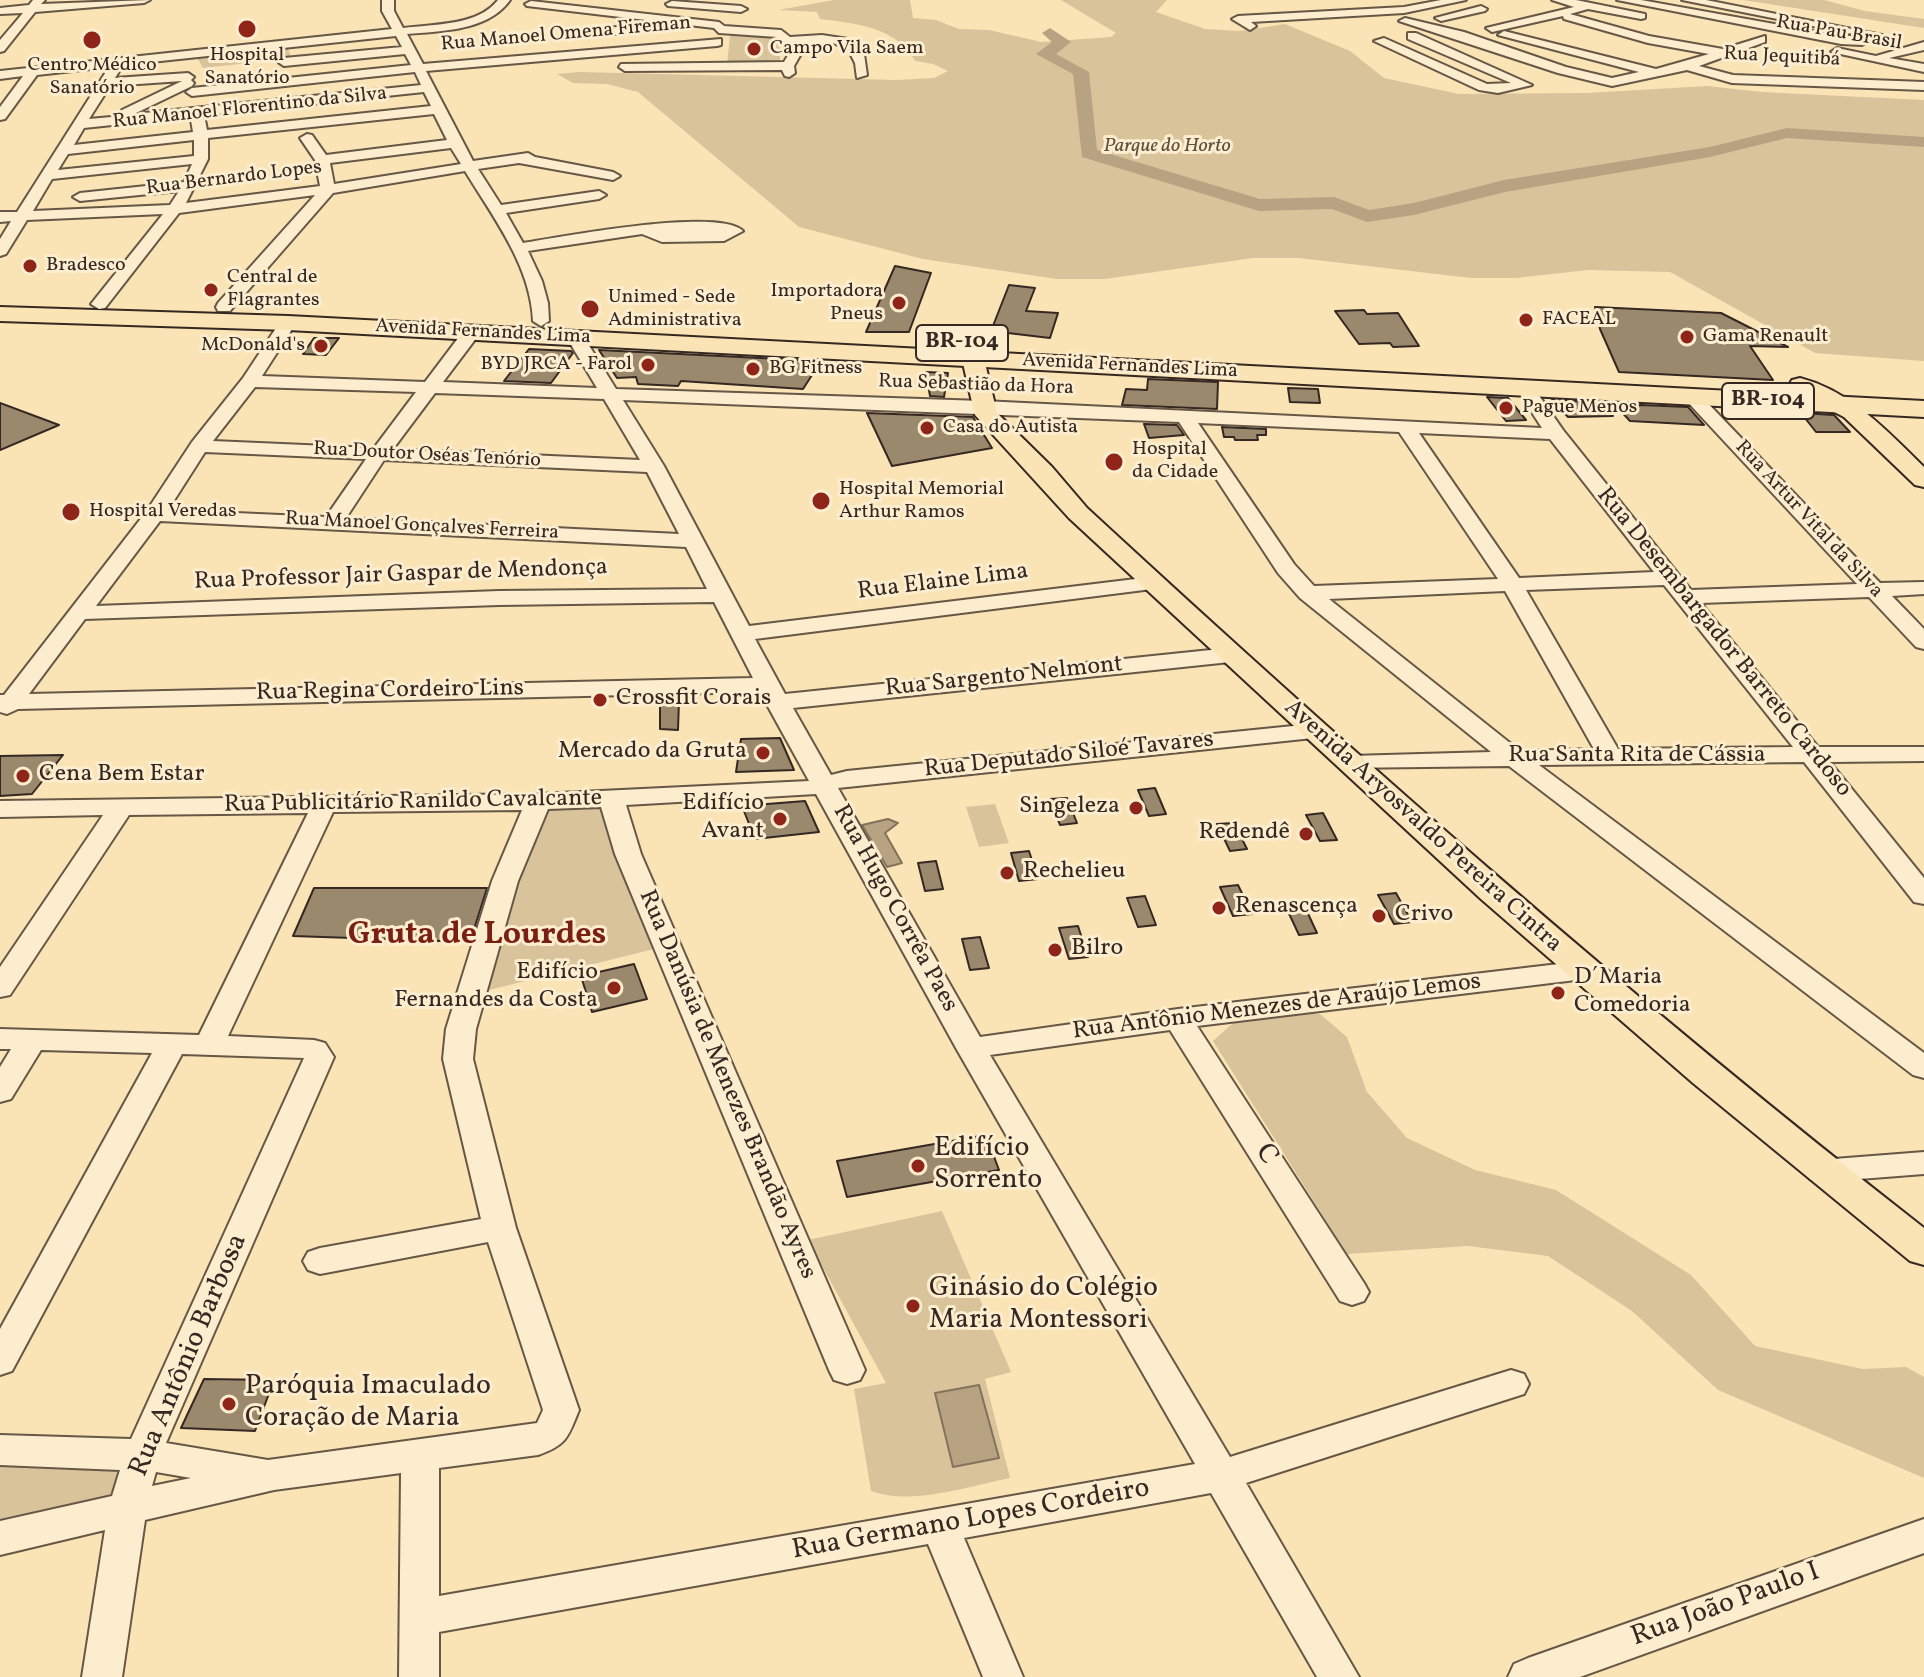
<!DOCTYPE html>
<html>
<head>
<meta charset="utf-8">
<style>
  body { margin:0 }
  canvas { display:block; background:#fae3b4 }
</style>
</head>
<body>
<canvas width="1924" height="1677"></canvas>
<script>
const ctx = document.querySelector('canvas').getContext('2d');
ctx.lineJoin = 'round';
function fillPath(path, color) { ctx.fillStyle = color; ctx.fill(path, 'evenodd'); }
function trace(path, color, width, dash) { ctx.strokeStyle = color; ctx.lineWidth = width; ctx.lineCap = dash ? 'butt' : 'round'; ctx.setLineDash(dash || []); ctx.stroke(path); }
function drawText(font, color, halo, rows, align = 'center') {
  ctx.font = font + ' Vollkorn,serif'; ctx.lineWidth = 6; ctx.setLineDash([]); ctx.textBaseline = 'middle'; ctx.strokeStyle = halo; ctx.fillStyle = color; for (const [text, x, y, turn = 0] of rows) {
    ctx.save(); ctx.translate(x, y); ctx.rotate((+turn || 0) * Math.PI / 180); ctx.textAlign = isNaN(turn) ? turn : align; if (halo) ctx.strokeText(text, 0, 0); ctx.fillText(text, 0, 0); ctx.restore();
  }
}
fillPath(new Path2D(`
  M834,0H910L913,18L936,20L959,29L989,30L1041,42L1111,37L1116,33L1061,0H1167L1156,12L1205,29L1240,31L1285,24L1350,51L1384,78L1459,94L1586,93L1707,86L1762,92L1924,100V361L1815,353L1670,272L1588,270L1516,278H1471L1299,258H1253L1105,279H1057L923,259L799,227L638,92L607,84L573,83L557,74L579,72L897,80L934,78L948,71L933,64L915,61C897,27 854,23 820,19L817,12L778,10Z
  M1743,0H1824L1865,11L1924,19V28Z
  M780,35V63L727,64L730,36Z
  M286,44L291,57L286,59L203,68L195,54Z
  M540,799H598L654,949L485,991Z
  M995,804L1009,843L979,847L966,807Z
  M1320,1014L1347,1037L1367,1092L1407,1138L1475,1170L1556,1190L1691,1275L1755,1346L1863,1369L1906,1367L1924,1377V1478L1718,1390L1632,1311L1548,1256L1468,1246L1347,1254L1213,1041L1242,1015Z
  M942,1211L1011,1372L985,1379L1010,1478C968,1486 913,1506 871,1491L854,1389L886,1383L808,1240Z
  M0,1458H117L124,1477L106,1505L0,1530Z`), '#d9c39b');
const water = new Path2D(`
  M888,819L898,823L885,833L902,863L887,867L862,825Z
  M979,1385L999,1458L953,1467L935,1393Z`);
fillPath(water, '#b7a382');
trace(water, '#83725c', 2);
fillPath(new Path2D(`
  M1050,28L1071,42L1056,54L1089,72L1097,150L1260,199L1334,197L1369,210L1414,203L1504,180L1710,147L1787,128L1924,137V147L1787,138L1710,157L1505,192L1414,215L1367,222L1332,209L1259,211L1082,157L1073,74L1036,54L1052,42L1042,33Z`), '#b7a382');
const building = new Path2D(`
  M895,266L931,273L909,332H866Z
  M1009,285L1035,288L1026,311L1058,313L1050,338L991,331Z
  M1595,307L1721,313L1788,347L1750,346L1773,380L1619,372L1600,329Z
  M1364,310L1367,314L1398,313L1419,346L1393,347L1390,343L1359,344L1335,311Z
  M314,338H339L326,355L303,354Z
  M529,349L571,351L573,353L551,383L504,381Z
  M599,350L821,361L803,389L681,381L678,386L638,384L636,377L617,378Z
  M926,372L948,373L944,397L930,396Z
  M1148,379L1218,382L1217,409L1122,405L1126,389L1147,390Z
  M1288,388L1318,389L1320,403L1290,402Z
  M1487,397L1508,398L1526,420L1506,421Z
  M1552,400L1595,402L1613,416L1568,417Z
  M0,403L59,425L0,450Z
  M1641,405L1688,407L1704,425L1630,421L1616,406Z
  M867,413L973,417L992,448L892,466Z
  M1801,413L1834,415L1850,432H1816Z
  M1144,424L1177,425L1184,435L1149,438Z
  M1222,427L1266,429V435H1257L1258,440H1235L1234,437H1224Z
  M660,698L679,700L678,730L660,729Z
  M780,738L794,770L736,772L741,739Z
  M63,755L32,794L0,796V756Z
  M1155,788L1166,814L1149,816L1138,790Z
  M1067,798L1077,823L1060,825L1050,799Z
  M805,801L819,832L755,839L742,806Z
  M1323,813L1337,840L1320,841L1306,815Z
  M1234,823L1247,849L1230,851L1217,824Z
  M1029,851L1038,879L1019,881L1011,853Z
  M936,861L943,889L925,891L918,863Z
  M1238,885L1252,914L1233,916L1220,887Z
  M314,888H487L470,942L293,936Z
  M1396,893L1412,922L1394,924L1378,895Z
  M1145,896L1156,925L1138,927L1127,898Z
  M1303,903L1317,933L1299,935L1285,905Z
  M1078,926L1088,957L1069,959L1059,928Z
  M980,937L989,968L970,970L962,939Z
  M634,964L647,999L592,1012L581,976Z
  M986,1135L999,1170L847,1197L837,1161Z
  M204,1379L274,1380L255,1431L181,1428Z`);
fillPath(building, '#9b896e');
trace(building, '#352822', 2);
const minor = new Path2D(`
  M33,0H45L41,4L150,0L144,3L35,12L4,51L0,52V40L23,13L0,14V8L29,5Z
  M382,0H394V11L403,28C434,24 478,26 498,0H510C488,31 442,31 407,34L423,64L721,39V45L717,46L426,71L473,161L528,153L535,157L613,172L620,176L613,180L519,163L478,169L501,205L599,191L606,195L599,199L506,213L523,243C562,237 718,207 743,231L724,241L662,242L642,234L528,251L542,281L548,303L549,321L541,326L533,321C531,266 493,217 465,171L333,193L230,311H218L216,307L218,303L315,195L179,213L105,308L99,309L91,304L163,214L27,220L6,254L0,256V239L11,221L0,222V212H17L109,67L37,75L5,119L0,120V107L23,76L0,79V71L392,29L382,11ZM396,36L402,47L284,58L278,62L284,66L405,54L411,65L192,88L186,92L192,96L415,72L421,85L134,114L192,86L194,83L191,80L194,77L188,73L115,78L123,65ZM182,81L122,110V116L89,119L110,86ZM424,92L431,106L207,130L205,120L198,116L191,120L193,132L74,145L84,128ZM434,114L447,140L326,155L312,135L307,134L300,138L315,160L320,186L186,203L208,159V138ZM194,140V156L58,170L68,154ZM451,148L461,164L334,184L330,163ZM192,164L184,182L80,193L73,197L80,201L179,191L170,205L33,211L52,179Z
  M1441,0H1466L1404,13L1251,22L1256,26L1250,30L1232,19L1238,16L1404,7Z
  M1552,0H1576L1645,14V18L1641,19L1588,9L1570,14L1649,36L1723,49L1765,36V42L1699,66L1733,75L1924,82V90L1732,83L1687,70L1612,86L1558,73L1399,21L1405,18L1464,32L1566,67L1612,78L1639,72L1498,35L1504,31L1656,69L1709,54L1648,43L1564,19L1563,16L1492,32L1486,28L1574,7Z
  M1617,0H1641L1841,36H1863L1682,0H1706L1882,35L1862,45L1841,44Z
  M531,1L719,22L724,26L781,30L790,37L822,35L848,39L864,54L867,75L857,78L855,63L848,49L833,43L806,45L794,66L795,73L789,77L785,76L782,70L625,71L619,67L621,64L784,62L794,45L783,44L777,37L719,33L714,28L527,6L525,4Z
  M672,1L741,6L747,9L741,12L668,6L666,4Z
  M1481,6L1487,9L1485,11L1441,21L1435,18Z
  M633,26L639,30L637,32L572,38L566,34L572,30Z
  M1408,33H1416L1532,85L1498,93L1479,90L1374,41L1384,38L1487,84L1511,83L1408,39Z
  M1924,42V50L1889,58L1924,64V72L1831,52L1837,48L1876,56Z
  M288,318L296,323L262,376L425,382L465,329L471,328L480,333L443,382L597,388L567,338L576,333L582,334L616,389L983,401L1542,428L1516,388L1525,383L1531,384L1563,430L1691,590L1857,584L1683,397L1686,393H1698L1880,583L1924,582V594L1892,596L1924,629V649L1916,647L1869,597L1701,603L1818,747H1924V761L1830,762L1924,878V904L1914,902L1804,762L1539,765L1924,1053V1078L1913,1075L1509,766L1341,768L1338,763L1341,758L1350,756L1491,752L1300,598L1278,573L1179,422L623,400L664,466L749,626L1152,577L1163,583L1152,589L755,639L785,694L1230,648L1238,650L1241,655L1238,660L1230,662L793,708L831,775L847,771L1313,724L1322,726L1325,731L1322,736L1313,738L838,788L980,1037L1178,1009L1584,961L1594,964L1598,970L1594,976L1584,979L1197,1026L1364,1283L1369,1292L1364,1301L1352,1305L1340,1301L1170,1030L990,1055L1230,1457L1511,1370L1524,1374L1529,1384L1524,1394L1246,1483L1359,1677H1317L1211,1493L964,1538L1023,1677H983L928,1544L439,1632V1677H399L401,1473L274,1490L145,1520L122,1677H82L105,1530L0,1555V1521L112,1496L120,1470L0,1465V1435L131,1439L304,1058L182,1054L12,1371L0,1375V1329L152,1053L41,1050L11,1099L0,1102V1067L11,1049H0V1029L199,1035L308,813L129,815L10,995L0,997V967L103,815L0,817V801L538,794L809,781L760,692L18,709L7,714L0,712V695H4L146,512L192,442L243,378L282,319ZM255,387L416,392L374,448L213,441ZM435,393L604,399L640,460L393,449ZM1198,423L1399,432L1498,579L1314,586L1294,564ZM1419,433L1550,439L1654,572L1519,578ZM205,452L366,459L326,517L168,510ZM384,460L647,472L679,534L346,518ZM160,521L686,547L707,589L499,591L96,606ZM1664,585L1793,747L1618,749L1526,590ZM1505,591L1594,749L1520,751L1329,599ZM714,602L753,678L29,694L85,619L499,605ZM816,794L956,1048L1195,1464L439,1596V1468L538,1455C567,1445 568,1437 579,1410L516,1228L473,1059L476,1029L518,881L548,809L601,807L615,854L829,1370L834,1380L847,1384L860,1380L865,1370L641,854L626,805ZM522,810L492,881L446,1029L443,1059L481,1219L320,1248L308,1252L303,1261L308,1270L320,1274L488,1242L543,1410L537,1423L268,1460L166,1443L334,1057L325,1043L314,1040L228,1036L333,812ZM156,1472L191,1478L152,1486Z
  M1924,1152V1174L1821,1182L1810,1179L1805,1171L1810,1163L1821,1160Z
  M1924,1519V1553L1580,1677H1508L1514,1664L1528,1658Z`);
const major = new Path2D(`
  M973,353L984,359L997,413L1052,467L1087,508C1358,758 1633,1001 1924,1228V1265L1910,1261L1693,1083L1481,899L1069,518L975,415L962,359Z
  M1800,378C1851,391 1887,431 1924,467V487L1915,485L1844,417L1792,390L1789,385L1792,380Z`);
const highway = new Path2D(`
  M0,307L288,316L1924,401V417L288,330L0,321Z`);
trace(minor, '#665746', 4);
trace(major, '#352822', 4);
trace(highway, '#352822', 4);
fillPath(minor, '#fcedce');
fillPath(major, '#fae3b4');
fillPath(highway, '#fae3b4');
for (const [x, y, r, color] of [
  [247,29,10,"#8f2418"],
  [92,40,10,"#8f2418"],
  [754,49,8,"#8f2418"],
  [30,266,8,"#8f2418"],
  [211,290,8,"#8f2418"],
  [899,303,8,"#8f2418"],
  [590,309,10,"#8f2418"],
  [1526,320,8,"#8f2418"],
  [1687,337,8,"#8f2418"],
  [321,346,8,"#8f2418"],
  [648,365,8,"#8f2418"],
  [753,369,8,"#8f2418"],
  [1506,408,8,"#8f2418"],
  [927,428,8,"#8f2418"],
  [1114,462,10,"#8f2418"],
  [821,501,10,"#8f2418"],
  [71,512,10,"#8f2418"],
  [600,700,8,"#8f2418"],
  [763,753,8,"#8f2418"],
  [23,776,8,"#8f2418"],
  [1136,808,8,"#8f2418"],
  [780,819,8,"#8f2418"],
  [1306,834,8,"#8f2418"],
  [1007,873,8,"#8f2418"],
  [1219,908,8,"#8f2418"],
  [1379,916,8,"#8f2418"],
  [1055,950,8,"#8f2418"],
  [614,988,8,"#8f2418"],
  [1558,993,8,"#8f2418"],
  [918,1166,8,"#8f2418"],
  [913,1306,8,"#8f2418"],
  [229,1404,8,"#8f2418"]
]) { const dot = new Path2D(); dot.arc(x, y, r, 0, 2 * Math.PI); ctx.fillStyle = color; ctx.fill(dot); trace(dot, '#fcedce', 3); }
drawText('20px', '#352822', '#fcedce', [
  ["Rua Pau Brasil",1839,34,10],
  ["Rua Manoel Omena Fireman",566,35,-5],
  ["Rua Jequitibá",1782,58,3],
  ["Rua Manoel Florentino da Silva",250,109,-6],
  ["Rua Bernardo Lopes",234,179,-7],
  ["Avenida Fernandes Lima",483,333,3],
  ["Avenida Fernandes Lima",1130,367,3],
  ["Rua Sebastião da Hora",976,386,2],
  ["Rua Doutor Oséas Tenório",427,456,3],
  ["Rua Artur Vital da Silva",1808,520,47],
  ["Rua Manoel Gonçalves Ferreira",422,527,3]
]);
drawText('20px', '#352822', '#fcedce', [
  ["Campo Vila Saem",770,49],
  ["Hospital",247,56,"center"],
  ["Sanatório",247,79,"center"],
  ["Centro Médico",92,66,"center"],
  ["Sanatório",92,89,"center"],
  ["Bradesco",46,266],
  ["Central de",227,278],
  ["Flagrantes",227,301],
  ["Importadora",883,292,"right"],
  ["Pneus",883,315,"right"],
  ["Unimed - Sede",608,298],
  ["Administrativa",608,321],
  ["FACEAL",1542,320],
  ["Gama Renault",1703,337],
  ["McDonald's",305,346,"right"],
  ["BYD JRCA - Farol",632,365,"right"],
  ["BG Fitness",769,369],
  ["Pague Menos",1522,408],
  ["Casa do Autista",943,428],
  ["Hospital",1132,450],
  ["da Cidade",1132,473],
  ["Hospital Memorial",839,490],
  ["Arthur Ramos",839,513],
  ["Hospital Veredas",89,512]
], 'left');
drawText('italic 20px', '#5e4f40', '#fcedce', [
  ["Parque do Horto",1167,147]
]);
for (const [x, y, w] of [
  [962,343,92],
  [1768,401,92]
]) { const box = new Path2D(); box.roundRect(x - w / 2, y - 18, w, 36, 6); ctx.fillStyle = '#fcedce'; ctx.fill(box); trace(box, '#352822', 2); }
drawText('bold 22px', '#352822', null, [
  ["BR-104",962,343],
  ["BR-104",1768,401]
]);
drawText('24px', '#352822', '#fcedce', [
  ["Rua Professor Jair Gaspar de Mendonça",401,576,-2],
  ["Rua Elaine Lima",943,583,-7],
  ["Rua Desembargador Barreto Cardoso",1723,643,51],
  ["Rua Sargento Nelmont",1004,678,-6],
  ["Rua Regina Cordeiro Lins",390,692,-1],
  ["Rua Deputado Siloé Tavares",1069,756,-6],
  ["Rua Santa Rita de Cássia",1637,757],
  ["Rua Publicitário Ranildo Cavalcante",413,803,-1],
  ["Avenida Aryosvaldo Pereira Cintra",1422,827,42],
  ["Rua Hugo Corrêa Paes",894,909,61],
  ["Rua Antônio Menezes de Araújo Lemos",1277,1008,-7],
  ["Rua Danúsia de Menezes Brandão Ayres",726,1085,67]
]);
drawText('24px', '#352822', '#fcedce', [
  ["Crossfit Corais",616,700],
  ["Mercado da Gruta",747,753,"right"],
  ["Cena Bem Estar",39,776],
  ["Edifício",764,805,"right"],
  ["Avant",764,833,"right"],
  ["Singeleza",1120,808,"right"],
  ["Redendê",1290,834,"right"],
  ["Rechelieu",1023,873],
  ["Renascença",1235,908],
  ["Crivo",1395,916],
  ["Bilro",1071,950],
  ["Edifício",598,974,"right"],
  ["Fernandes da Costa",598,1002,"right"],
  ["D´Maria",1574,979],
  ["Comedoria",1574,1007]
], 'left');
drawText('28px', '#352822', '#fcedce', [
  ["Edifício",934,1150],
  ["Sorrento",934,1182],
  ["Ginásio do Colégio",929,1290],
  ["Maria Montessori",929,1322],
  ["Paróquia Imaculado",245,1388],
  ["Coração de Maria",245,1420]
], 'left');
drawText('28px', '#352822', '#fcedce', [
  ["C",1265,1155,57],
  ["Rua Antônio Barbosa",190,1356,-67],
  ["Rua Germano Lopes Cordeiro",971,1521,-10],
  ["Rua João Paulo I",1726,1606,-20]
]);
drawText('bold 32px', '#7a1f14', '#fcedce', [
  ["Gruta de Lourdes",477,937]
]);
</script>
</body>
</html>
